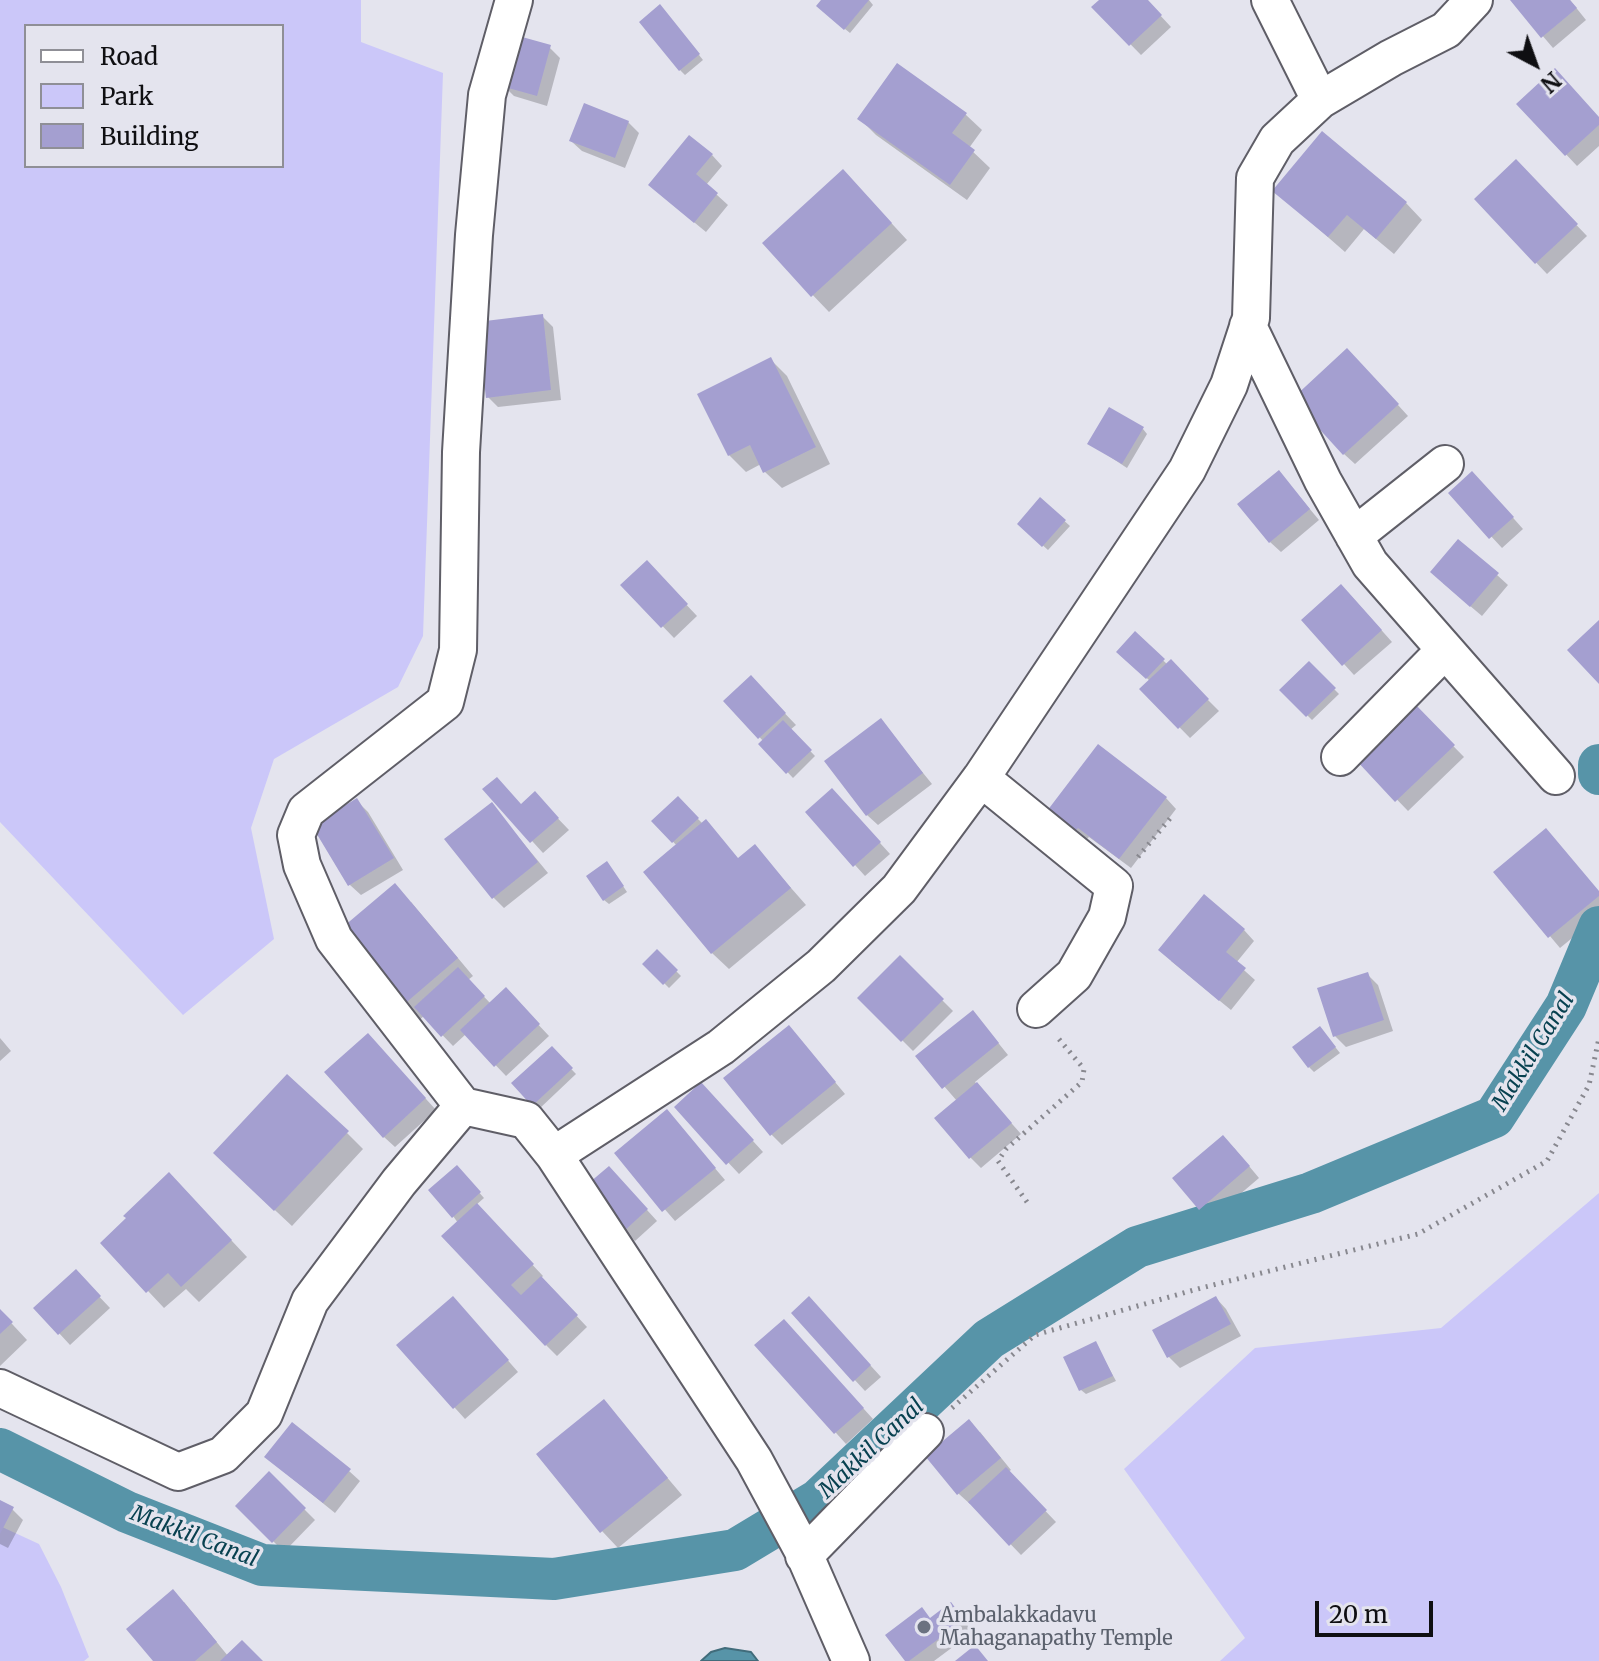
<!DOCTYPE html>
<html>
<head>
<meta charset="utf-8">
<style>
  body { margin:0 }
  #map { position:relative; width:1599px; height:1661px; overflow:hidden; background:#e4e4ee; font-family:Merriweather,serif }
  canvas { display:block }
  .legend { position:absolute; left:24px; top:24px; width:260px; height:144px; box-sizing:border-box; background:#e4e4ee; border:2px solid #8f8f96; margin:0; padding:10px 14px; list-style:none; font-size:24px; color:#0f0f12 }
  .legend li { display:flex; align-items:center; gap:16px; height:40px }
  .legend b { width:40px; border:2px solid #8f8f96 }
  .north { position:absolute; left:1495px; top:24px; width:80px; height:80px; -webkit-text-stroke:6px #e4e4ee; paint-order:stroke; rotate:139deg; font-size:22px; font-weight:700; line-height:32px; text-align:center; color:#0f0f12 }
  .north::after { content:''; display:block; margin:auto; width:28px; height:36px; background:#0f0f12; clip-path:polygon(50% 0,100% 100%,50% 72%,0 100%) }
  .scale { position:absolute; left:1315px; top:1601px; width:118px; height:36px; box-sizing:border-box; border:4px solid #0f0f12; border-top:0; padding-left:10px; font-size:24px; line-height:28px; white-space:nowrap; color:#0f0f12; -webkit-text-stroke:6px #e4e4ee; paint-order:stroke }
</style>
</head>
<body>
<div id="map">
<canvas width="1599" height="1661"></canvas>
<ul class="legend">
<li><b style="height:10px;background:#fff"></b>Road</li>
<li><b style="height:22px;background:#cbc7f9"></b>Park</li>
<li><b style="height:22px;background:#a49fd0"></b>Building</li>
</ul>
<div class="north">N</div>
<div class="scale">20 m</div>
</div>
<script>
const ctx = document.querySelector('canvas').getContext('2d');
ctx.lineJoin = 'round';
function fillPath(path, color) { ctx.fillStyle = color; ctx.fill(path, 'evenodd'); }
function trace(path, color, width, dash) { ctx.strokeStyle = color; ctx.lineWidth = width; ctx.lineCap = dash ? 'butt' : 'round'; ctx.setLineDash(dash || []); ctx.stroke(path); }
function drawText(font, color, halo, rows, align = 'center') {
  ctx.font = font + ' Merriweather,serif'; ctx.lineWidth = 7; ctx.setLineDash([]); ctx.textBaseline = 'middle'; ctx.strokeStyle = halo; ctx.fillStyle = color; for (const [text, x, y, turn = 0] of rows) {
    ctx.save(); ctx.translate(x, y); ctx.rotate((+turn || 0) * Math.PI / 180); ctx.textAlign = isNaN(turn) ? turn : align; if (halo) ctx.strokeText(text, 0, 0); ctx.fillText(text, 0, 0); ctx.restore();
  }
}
fillPath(new Path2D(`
  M0,0H361V42L443,73L423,636L398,687L274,759L251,828L274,939L183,1015L0,822ZM282,26V166H26V26Z
  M1599,1193V1661H1220L1245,1638L1124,1469L1255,1348L1441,1328Z
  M0,1526L39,1544L61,1587L89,1657L84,1661H0Z`), '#cbc7f9');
const water = new Path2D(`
  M725,1648L751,1652L758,1661H701L711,1652Z`);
fillPath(water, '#5794a8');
trace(water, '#416c7b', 2);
fillPath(new Path2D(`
  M824,0H869L873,5L850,33L823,11Z
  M1102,0H1146L1171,27L1141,55L1094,7Z
  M1512,0H1570L1586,20L1553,48Z
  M665,12L703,60L685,75L680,70Z
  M549,47L560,58L547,106L514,96L503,85Z
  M1519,104L1599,118V146L1577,166Z
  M965,114L982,130L969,148L990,168L967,200L876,135L860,119Z
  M628,122L639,133L625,168L582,151L571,141Z
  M712,155L722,166L706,185L728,205L706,232L661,195Z
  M1516,162L1587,236L1547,274L1476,199Z
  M859,188L907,240L829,312L764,244Z
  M1275,191L1406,203L1422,220L1394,254L1364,229L1345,252Z
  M542,316L553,327L561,400L498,407L488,397Z
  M771,360L787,376L830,464L782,488L765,472L761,464L746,472L729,455Z
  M1358,361L1408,416L1355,464L1344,454Z
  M1143,429L1147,434L1127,468L1089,443Z
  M1289,484L1319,520L1281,552L1270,542Z
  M1483,484L1523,529L1502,548L1451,493Z
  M1040,499L1070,526L1048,550L1019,524Z
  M647,563L697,616L674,638L623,585Z
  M1497,575L1508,585L1482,616L1443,583Z
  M1352,597L1392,642L1354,675L1304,620Z
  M1135,634L1168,665L1170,662L1219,711L1190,738L1142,689L1150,681L1119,652Z
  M1309,664L1339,694L1312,720L1282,690Z
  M751,678L796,725L790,730L815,756L793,778L761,744L764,742L726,701Z
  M1414,706L1464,757L1408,811L1358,759Z
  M881,721L932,784L878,825L867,815Z
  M485,789L521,806L545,805L569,830L543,853Z
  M1166,798L1176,809L1131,868L1089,837L1086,840L1061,821Z
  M678,799L739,860L755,847L806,905L729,969L712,953L677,846L654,821Z
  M357,801L368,812L403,870L361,895L350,885Z
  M843,802L890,854L865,876L855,865Z
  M492,805L548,873L504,908L493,897Z
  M611,868L627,892L609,904L604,900Z
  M1496,872L1599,892V916L1560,948Z
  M411,902L473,976L468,980L491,1004L506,990L549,1036L506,1076L466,1034L453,1046L424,1016L418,1021L340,932Z
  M1244,930L1254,941L1236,963L1255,980L1231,1010L1171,961Z
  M657,952L681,976L669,988L645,964Z
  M900,958L953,1011L913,1051L860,998Z
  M1367,974L1378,985L1393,1031L1346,1047L1335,1036L1320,990Z
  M983,1024L1008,1055L975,1082L1021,1134L981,1168L970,1157L957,1101L918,1056Z
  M789,1027L845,1094L782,1145L771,1134Z
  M1324,1033L1340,1053L1314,1072L1309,1067Z
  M0,1038L11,1051L0,1061Z
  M378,1046L436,1110L395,1147L384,1137Z
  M552,1049L576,1074L538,1110L514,1084Z
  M712,1096L763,1152L739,1174L676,1107Z
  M667,1112L725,1180L675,1221L617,1154Z
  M347,1133L363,1149L292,1226L232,1170Z
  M1234,1148L1259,1178L1211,1219L1200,1208Z
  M461,1172L484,1198L476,1205L543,1276L541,1278L587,1327L557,1356L546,1345L453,1216Z
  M619,1179L657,1221L635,1241L624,1230Z
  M185,1191L247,1257L199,1302L186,1289L164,1308L103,1243Z
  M76,1272L110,1308L70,1345L36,1308Z
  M1216,1298L1226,1309L1241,1336L1180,1368L1169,1357L1155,1331Z
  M463,1309L518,1372L465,1419L399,1346Z
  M819,1309L881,1377L865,1391L793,1313Z
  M0,1311L27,1340L0,1366Z
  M794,1332L873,1419L846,1444L757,1345Z
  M1096,1344L1116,1381L1086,1394L1081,1390Z
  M603,1402L682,1495L618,1548L602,1531Z
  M980,1432L1011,1470L1008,1472L1056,1522L1021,1555L971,1503L970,1504L959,1494L928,1456Z
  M278,1467L349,1471L360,1481L335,1513Z
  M269,1474L315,1520L284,1552L238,1506Z
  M0,1502L12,1509L23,1520L8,1548L0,1544Z
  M184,1602L228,1656L260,1661H156Z
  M951,1605L973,1632L934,1661H907L932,1620Z`), '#0003');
trace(new Path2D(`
  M1599,765V774
  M0,1449L127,1512L262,1565L554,1579L735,1550L818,1500L989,1339L1137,1247L1311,1193L1494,1117L1566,1006L1599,927`), '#5794a8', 42);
fillPath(new Path2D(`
  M821,0H869L844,30L816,6Z
  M1099,0H1148L1162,15L1129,46L1091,7Z
  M1510,0H1570L1577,8L1541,38Z
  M660,4L700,54L679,71L639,22Z
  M515,35L551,45L537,96L501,86Z
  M897,63L967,113L952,133L975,150L950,185L857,119Z
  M1555,68L1599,117V125L1565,156L1516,104Z
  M584,103L629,121L615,158L569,141Z
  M1322,131L1407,202L1376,239L1347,215L1328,237L1272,191Z
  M689,135L713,154L696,174L718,193L694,223L648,185Z
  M1516,159L1578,224L1535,264L1474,199Z
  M843,169L892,223L811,297L762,243Z
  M543,314L551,390L486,398L477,322Z
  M1347,348L1399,404L1343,455L1292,399Z
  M771,357L816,447L763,473L750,445L728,456L697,394Z
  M1109,407L1144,427L1122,464L1087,444Z
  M1279,470L1310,509L1269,543L1237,504Z
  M1472,471L1514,517L1489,539L1448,493Z
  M1040,497L1066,520L1042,547L1017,524Z
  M1458,539L1499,573L1470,607L1430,572Z
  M647,560L688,604L661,628L620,585Z
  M1341,584L1382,630L1342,666L1301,620Z
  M1599,620V684L1567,650Z
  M1135,631L1165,659L1146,679L1116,652Z
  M1171,659L1209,699L1178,729L1139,689Z
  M1309,661L1336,688L1306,717L1279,690Z
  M751,675L786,713L758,739L723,701Z
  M1414,703L1455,745L1395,802L1355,759Z
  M881,718L923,773L866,816L824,761Z
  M783,720L812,750L786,774L758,744Z
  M1098,744L1167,797L1119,859L1078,828L1075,831L1047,811Z
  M497,777L521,804L535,791L559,818L530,843L482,789Z
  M832,788L881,842L853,867L805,812Z
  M678,796L699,818L672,843L651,821Z
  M357,798L394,858L348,886L312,826Z
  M492,802L538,862L492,899L444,839Z
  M706,819L738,858L755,844L791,888L711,954L643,872Z
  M1546,828L1599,891V896L1548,938L1493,872Z
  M607,861L624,886L603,901L586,876Z
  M395,883L458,958L401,1007L337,932Z
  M1204,894L1245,929L1226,952L1246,968L1219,1001L1158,950Z
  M657,949L678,970L663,985L642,964Z
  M900,955L944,999L901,1042L857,998Z
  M458,967L485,996L441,1037L414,1007Z
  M1368,972L1384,1020L1333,1037L1317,988Z
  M506,987L540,1024L494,1067L460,1030Z
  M973,1010L999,1043L942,1089L915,1056Z
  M789,1025L836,1082L770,1136L723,1078Z
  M1320,1026L1336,1047L1308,1068L1292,1047Z
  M368,1033L426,1098L383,1138L324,1072Z
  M552,1046L573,1068L532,1106L511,1083Z
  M287,1074L349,1131L274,1211L213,1153Z
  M701,1082L754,1140L726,1165L674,1107Z
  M977,1082L1012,1123L969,1159L934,1118Z
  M667,1109L716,1168L662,1212L614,1153Z
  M1223,1135L1250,1166L1199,1210L1172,1178Z
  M457,1165L481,1192L452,1218L428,1190Z
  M609,1166L648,1209L623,1232L583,1188Z
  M169,1172L232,1240L181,1287L168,1273L146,1293L100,1243L126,1218L123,1216Z
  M477,1203L534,1264L511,1285L521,1295L541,1276L578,1315L545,1346L441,1236Z
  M76,1269L101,1296L58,1335L33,1308Z
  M453,1296L509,1360L453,1409L396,1345Z
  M809,1296L871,1365L853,1382L791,1313Z
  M1216,1296L1231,1324L1167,1358L1152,1330Z
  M0,1309L13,1322L0,1334Z
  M784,1319L864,1408L834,1434L754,1345Z
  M1096,1341L1113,1376L1079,1391L1063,1357Z
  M604,1399L668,1478L600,1533L536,1454Z
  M969,1419L1001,1458L957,1495L925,1456Z
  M292,1422L351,1469L323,1503L264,1457Z
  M1006,1467L1047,1510L1009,1546L968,1502Z
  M269,1471L306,1508L272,1543L235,1506Z
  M0,1500L14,1507L0,1534Z
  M173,1589L217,1642L195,1661H153L126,1629Z
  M951,1602L964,1620L909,1661H905L885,1635L922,1607L930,1618Z
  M242,1640L263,1661H220Z
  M975,1645L988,1661H955Z`), '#a49fd0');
const street = new Path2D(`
  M1270,0L1320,100
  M1248,326L1323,481L1370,564L1556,776
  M1354,536L1445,464
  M1340,757L1445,650
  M981,778L1114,886L1107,917L1074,975L1036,1009
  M463,1106L334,939L302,865L296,835L306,811L445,702L458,650L461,452L474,235L487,95L514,0
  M554,1155L721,1047L821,966L899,889L981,778L1187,470L1229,385L1251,318L1255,178L1277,140L1320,100L1391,58L1446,30L1474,0
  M0,1388L178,1472L223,1455L264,1414L310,1301L399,1182L463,1106L526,1120L554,1155L754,1460L802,1549L851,1661
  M804,1556L925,1432`);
trace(street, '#5f5e67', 40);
trace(new Path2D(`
  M1138,857L1172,816
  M1027,1202L998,1161L1006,1149L1082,1082L1084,1069L1058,1038
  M952,1408L1035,1335L1201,1288L1418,1234L1547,1161L1589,1085L1599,1038`), '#88888f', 5, [2, 6]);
trace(street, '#fff', 36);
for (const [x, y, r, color] of [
  [924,1627,8,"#6b7280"]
]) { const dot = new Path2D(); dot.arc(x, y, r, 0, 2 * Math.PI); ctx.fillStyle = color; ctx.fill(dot); trace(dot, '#e4e4ee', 3); }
drawText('20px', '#5b616d', '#e4e4ee', [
  ["Ambalakkadavu",940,1616],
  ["Mahaganapathy Temple",940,1639]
], 'left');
drawText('italic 22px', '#084150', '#e4e4ee', [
  ["Makkil Canal",1534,1052,-58],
  ["Makkil Canal",872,1449,-43],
  ["Makkil Canal",194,1537,21]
]);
</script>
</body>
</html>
